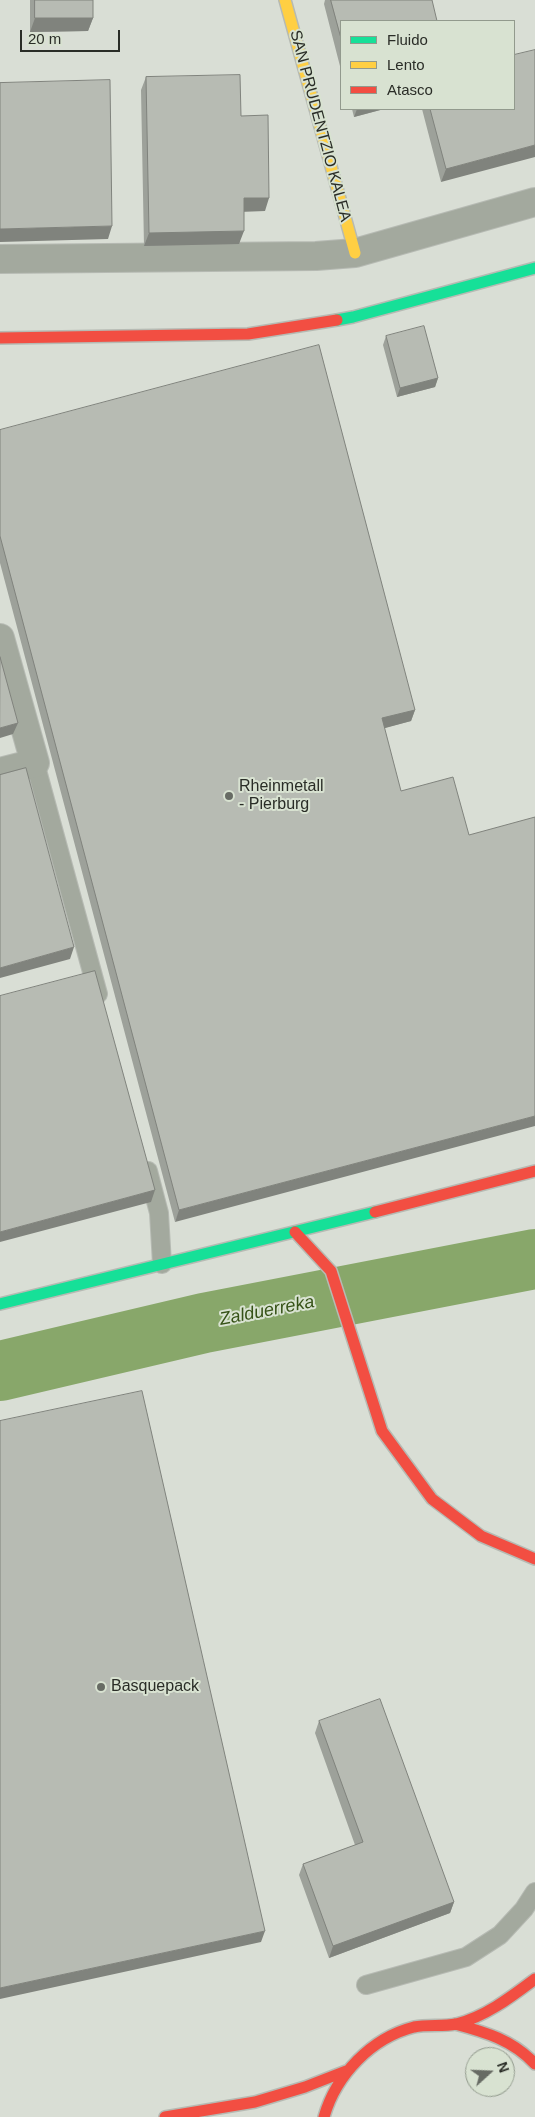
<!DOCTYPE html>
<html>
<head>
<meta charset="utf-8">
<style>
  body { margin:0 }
  #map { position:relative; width:535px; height:2117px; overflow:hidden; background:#d9ded5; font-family:Arial,sans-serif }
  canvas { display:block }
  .legend { position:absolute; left:340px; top:20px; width:175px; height:90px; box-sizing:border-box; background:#d8e2d1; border:1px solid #929a8d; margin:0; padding:6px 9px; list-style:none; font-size:15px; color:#2a2d27 }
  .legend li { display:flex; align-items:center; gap:10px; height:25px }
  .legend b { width:25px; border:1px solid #929a8d }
  .north { position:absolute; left:465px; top:2047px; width:50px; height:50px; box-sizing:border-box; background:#d8e2d1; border:1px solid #929a8d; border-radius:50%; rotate:70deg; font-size:14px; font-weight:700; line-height:20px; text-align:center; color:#2a2d27 }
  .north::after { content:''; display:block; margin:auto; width:18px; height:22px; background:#676b64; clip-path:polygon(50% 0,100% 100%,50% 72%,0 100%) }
  .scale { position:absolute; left:20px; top:30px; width:100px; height:22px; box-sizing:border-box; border:2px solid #2a2d27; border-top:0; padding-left:6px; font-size:15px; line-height:18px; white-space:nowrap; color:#2a2d27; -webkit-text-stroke:4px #d8e2d1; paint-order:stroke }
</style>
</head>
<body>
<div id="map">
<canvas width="535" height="2117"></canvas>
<ul class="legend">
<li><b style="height:6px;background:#16e098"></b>Fluido</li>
<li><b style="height:6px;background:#ffcf43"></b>Lento</li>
<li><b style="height:6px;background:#f24e42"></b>Atasco</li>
</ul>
<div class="north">N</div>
<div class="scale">20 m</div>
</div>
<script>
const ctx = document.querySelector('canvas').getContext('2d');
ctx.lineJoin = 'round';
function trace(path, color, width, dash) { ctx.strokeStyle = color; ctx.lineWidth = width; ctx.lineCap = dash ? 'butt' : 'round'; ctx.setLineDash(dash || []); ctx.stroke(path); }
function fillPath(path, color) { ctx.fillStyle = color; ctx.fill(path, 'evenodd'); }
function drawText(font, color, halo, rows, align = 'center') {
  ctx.font = font + ' Arial,sans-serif'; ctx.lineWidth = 4; ctx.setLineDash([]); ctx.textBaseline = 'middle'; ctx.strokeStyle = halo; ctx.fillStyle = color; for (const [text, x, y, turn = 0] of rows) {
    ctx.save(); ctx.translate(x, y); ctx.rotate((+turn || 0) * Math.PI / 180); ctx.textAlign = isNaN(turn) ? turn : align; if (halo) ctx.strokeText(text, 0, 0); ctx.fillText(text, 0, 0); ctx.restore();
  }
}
trace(new Path2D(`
  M0,1371L204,1323L535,1259`), '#88a76a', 60);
const lane = new Path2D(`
  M35,763L98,994
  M148,1171L159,1213L162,1264
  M366,1985L466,1957L500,1935L524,1909L535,1892`);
const street = new Path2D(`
  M0,259L316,256L355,253L535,202
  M0,638L35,763L0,772`);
const fast = new Path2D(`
  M337,320L353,317L535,268
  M0,1304L375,1212`);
const slow = new Path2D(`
  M285,0L355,253`);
const jam = new Path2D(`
  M0,338L248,334L337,320
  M375,1212L535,1171
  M295,1232L331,1271L382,1431L432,1499L481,1536L535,1559
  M455,2024C485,2032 513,2040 535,2064
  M165,2117L255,2102L305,2087L346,2071
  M324,2117C336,2075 371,2038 414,2027C428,2024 442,2027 456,2024C485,2017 511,1997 535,1979`);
trace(lane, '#b6bab3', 20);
trace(street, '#b6bab3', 30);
trace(fast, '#b6bab3', 14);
trace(slow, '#b6bab3', 14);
trace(jam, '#b6bab3', 14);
trace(lane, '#a3a99e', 18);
trace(street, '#a3a99e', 28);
trace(fast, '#16e098', 11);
trace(slow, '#ffcf43', 11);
trace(jam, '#f24e42', 11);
fillPath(new Path2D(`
  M30,0H93V18L88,31L30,32Z
  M325,0H432L341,21V70L324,4Z
  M146,77L241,116L265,211H244L239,244L144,246L141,90Z
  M352,109H384L354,117Z
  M422,109H514L441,182Z
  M386,336L438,378L435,387L397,397L383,345Z
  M0,430L415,710L411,721L384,728L175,1222L0,563Z
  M319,1721L454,1902L450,1913L329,1958L299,1875L303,1864L355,1845L315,1733Z`), '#9da19a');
fillPath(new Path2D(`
  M35,18H93L88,31L30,32Z
  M357,109H384L354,117Z
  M535,145V157L441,182L446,169Z
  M244,198H269L265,211L239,212Z
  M112,226L108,239L0,242V229Z
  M244,231L239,244L144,246L149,233Z
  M438,378L435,387L397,397L400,388Z
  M415,710L411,721L378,730L382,718Z
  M18,723L13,734L0,738V728Z
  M74,947L70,959L0,978V968Z
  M535,1116V1126L175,1222L179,1210Z
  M155,1190L151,1202L0,1242V1232Z
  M454,1902L450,1913L329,1958L333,1946Z
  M265,1931L261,1942L0,1999V1988Z`), '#80837d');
const building = new Path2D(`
  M35,0H93V18H35Z
  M331,0H432L437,21H341V38Z
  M535,50V145L446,169L430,109H514V55Z
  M240,75L241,116L268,115L269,198H244V231L149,233L146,77Z
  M110,80L112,226L0,229V83Z
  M424,326L438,378L400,388L386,336Z
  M319,345L415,710L382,718L401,791L453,777L469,835L535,817V1116L179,1210L0,536V430Z
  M0,657L18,723L0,728Z
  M26,768L74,947L0,968V775Z
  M95,971L155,1190L0,1232V996Z
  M142,1391L265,1931L0,1988V1421Z
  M380,1699L454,1902L333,1946L303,1864L363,1842L319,1721Z`);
fillPath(building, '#b7bbb3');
trace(building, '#80837d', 1);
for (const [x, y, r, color] of [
  [229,796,5,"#676b64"],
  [101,1687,5,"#676b64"]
]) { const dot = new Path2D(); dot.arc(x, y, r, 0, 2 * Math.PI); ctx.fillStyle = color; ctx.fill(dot); trace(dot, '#d8e2d1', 2); }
drawText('16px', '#2a2d27', '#d8e2d1', [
  ["SAN PRUDENTZIO KALEA",320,126,75]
]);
drawText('16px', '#2a2d27', '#d8e2d1', [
  ["Rheinmetall",239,787],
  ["- Pierburg",239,805],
  ["Basquepack",111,1687]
], 'left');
drawText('italic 18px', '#365217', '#d8e2d1', [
  ["Zalduerreka",267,1311,-11]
]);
</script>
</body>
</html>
